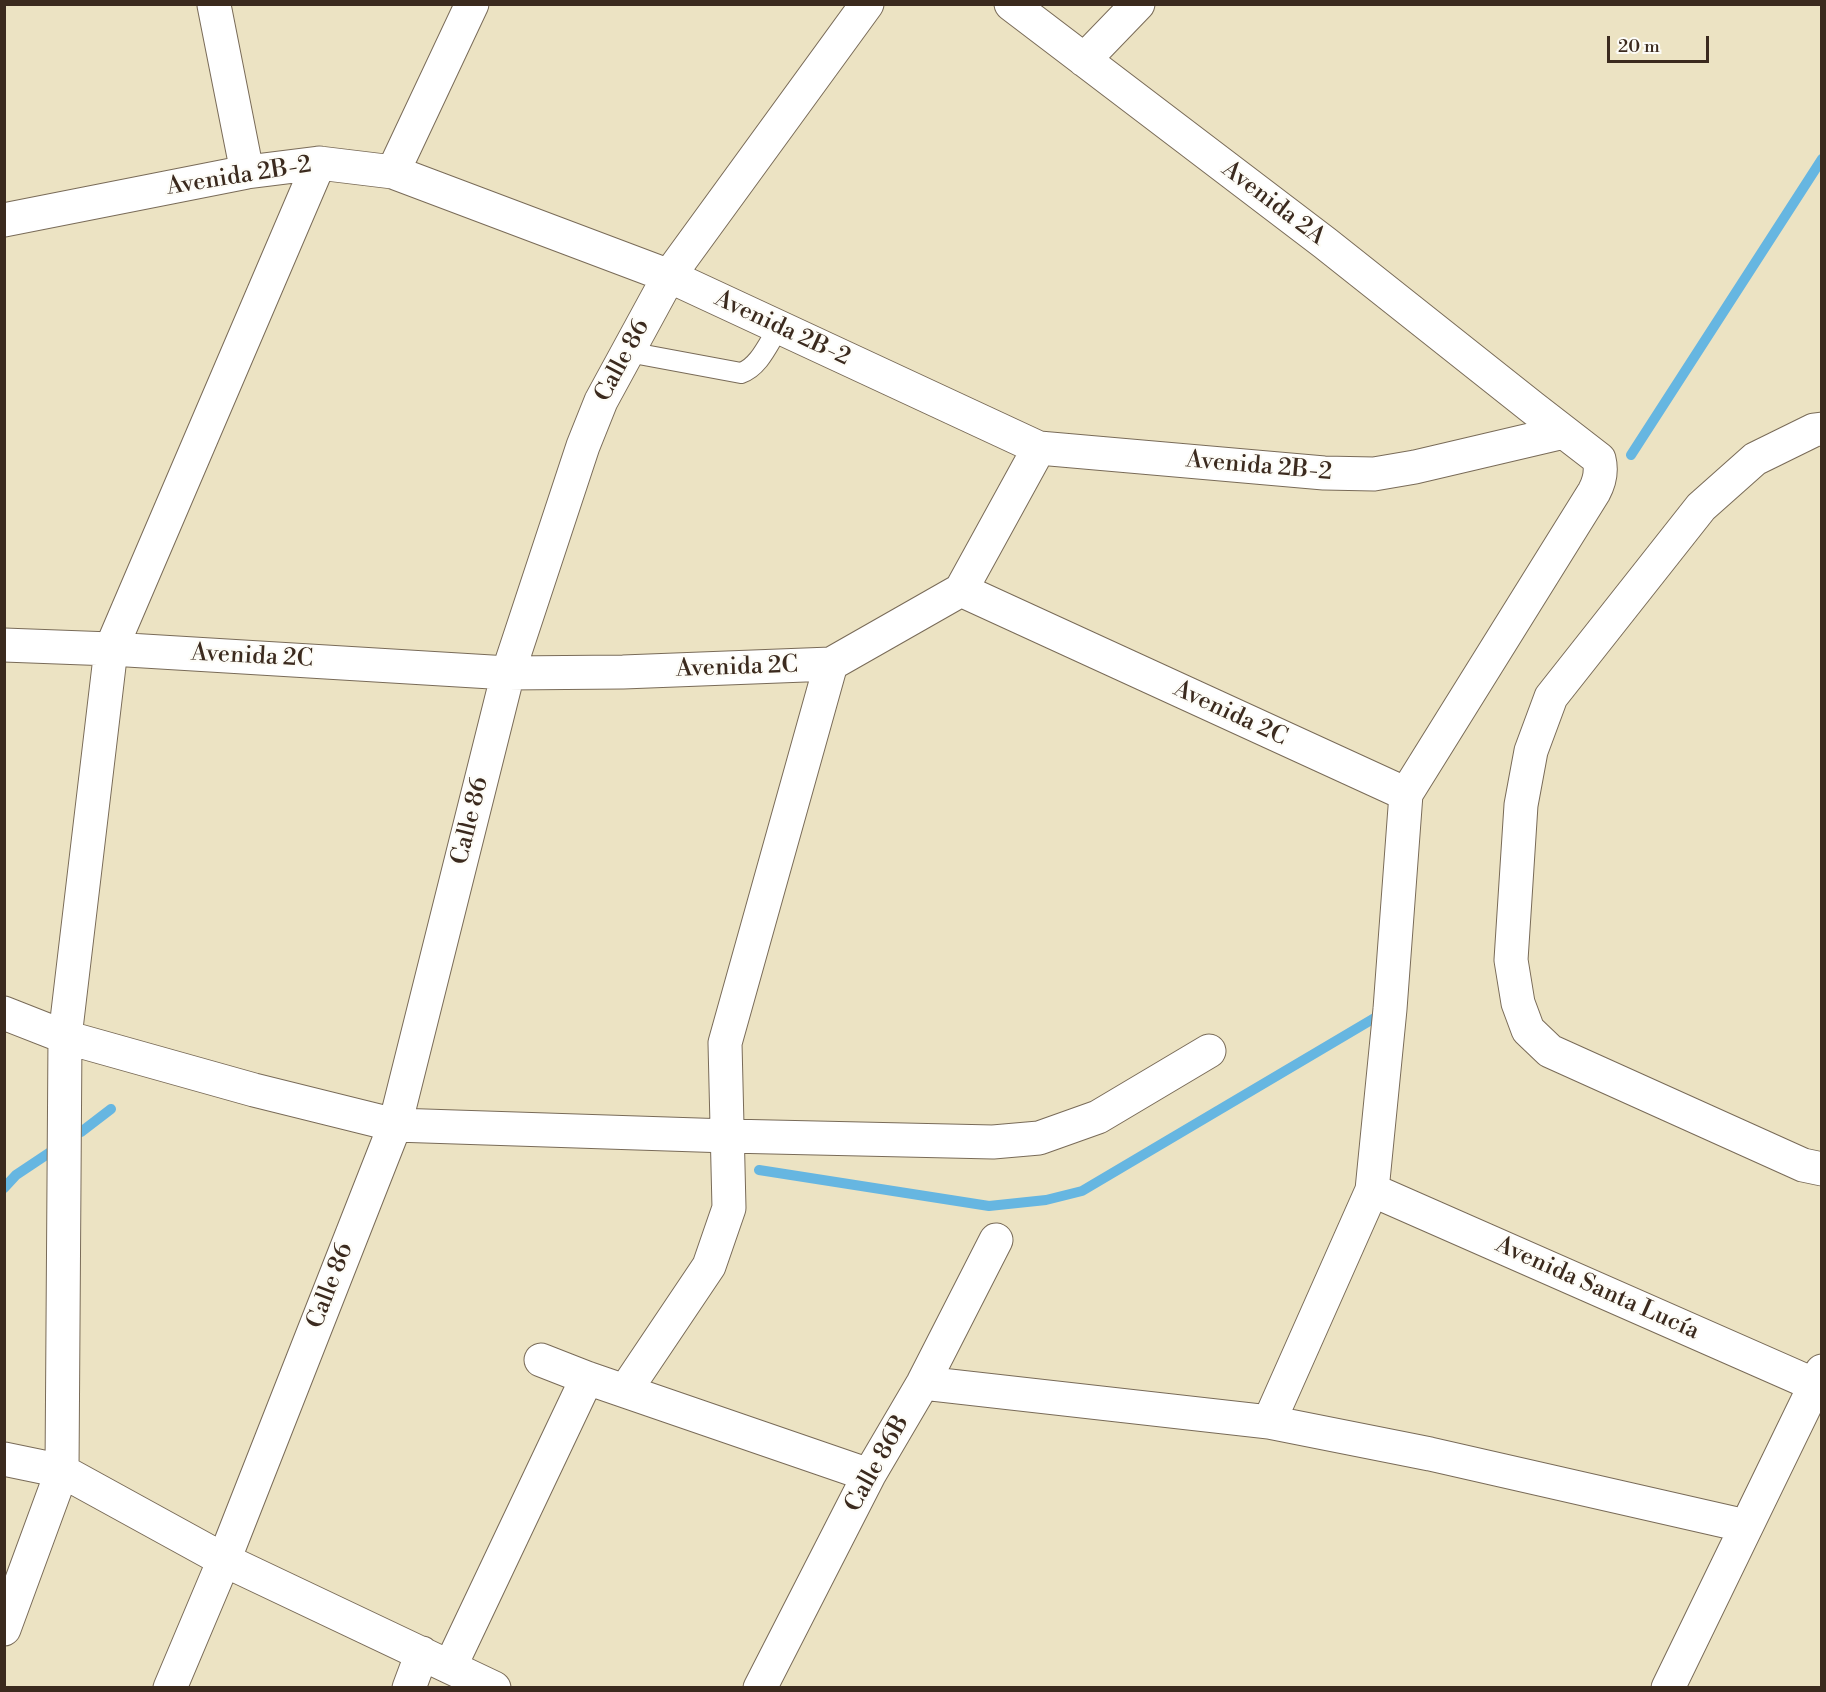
<!DOCTYPE html>
<html>
<head>
<meta charset="utf-8">
<style>
  body { margin:0 }
  #map { position:relative; width:1826px; height:1692px; overflow:hidden; background:#ece3c3; font-family:"Libre Bodoni",serif }
  canvas { display:block }
  .frame { position:absolute; inset:0; border:6px solid #3b2a1e; pointer-events:none }
  .scale { position:absolute; left:1607px; top:36px; width:102px; height:27px; box-sizing:border-box; border:3px solid #3b2a1e; border-top:0; padding-left:8px; font-size:18px; line-height:21px; white-space:nowrap; color:#3b2a1e; -webkit-text-stroke:4px #fdfcf7; paint-order:stroke }
</style>
</head>
<body>
<div id="map">
<canvas width="1826" height="1692"></canvas>
<div class="frame"></div>
<div class="scale">20 m</div>
</div>
<script>
const ctx = document.querySelector('canvas').getContext('2d');
ctx.lineJoin = 'round';
function trace(path, color, width, dash) { ctx.strokeStyle = color; ctx.lineWidth = width; ctx.lineCap = dash ? 'butt' : 'round'; ctx.setLineDash(dash || []); ctx.stroke(path); }
function drawText(font, color, halo, rows, align = 'center') {
  ctx.font = font + ' "Libre Bodoni",serif'; ctx.lineWidth = 4.5; ctx.setLineDash([]); ctx.textBaseline = 'middle'; ctx.strokeStyle = halo; ctx.fillStyle = color; for (const [text, x, y, turn = 0] of rows) {
    ctx.save(); ctx.translate(x, y); ctx.rotate((+turn || 0) * Math.PI / 180); ctx.textAlign = isNaN(turn) ? turn : align; if (halo) ctx.strokeText(text, 0, 0); ctx.fillText(text, 0, 0); ctx.restore();
  }
}
trace(new Path2D(`
  M1631,455L1822,159
  M81,1132L111,1109
  M759,1170L989,1206L1046,1200L1082,1191L1383,1013
  M4,1188L16,1175L52,1151`), '#66b6e1', 10);
const lane = new Path2D(`
  M628,352L741,373C759,367 768,344 779,327`);
const street = new Path2D(`
  M1011,4L1325,243L1533,408L1599,459C1602,471 1600,481 1594,492L1406,794L1390,1009L1372,1190L1269,1422
  M214,5L247,172
  M1084,60L1138,4
  M393,172L472,4
  M4,220L247,172L319,163L393,172L669,276L1039,448L1324,473L1374,474L1415,467L1564,432
  M1822,429L1814,430L1755,459L1701,507L1551,697L1531,751L1521,805L1511,960L1518,1003L1528,1030L1550,1051L1803,1165L1822,1169
  M961,590L1039,448
  M4,645L111,649L508,673L623,672L831,664L961,590L1406,794
  M4,1013L65,1037L254,1090L395,1125L728,1136L993,1142L1039,1138L1098,1117L1209,1051
  M1372,1190L1822,1388
  M541,1360L587,1378L869,1475
  M923,1383L1269,1422L1430,1454L1746,1526
  M625,1391L709,1266L729,1208L725,1043L831,664
  M4,1459L62,1471L224,1560L494,1688
  M4,1629L62,1471L65,1037L111,649L319,163
  M450,1667L587,1378
  M170,1688L224,1560L395,1125L508,673L583,446L601,401L669,276L867,4
  M409,1688L422,1653
  M760,1688L869,1475L923,1383L996,1240
  M1668,1688L1822,1371`);
trace(lane, '#796b58', 22);
trace(street, '#796b58', 35);
trace(lane, '#fff', 20);
trace(street, '#fff', 33);
drawText('24px', '#3b2a1e', '#fdfcf7', [
  ["Avenida 2B-2",239,177,-9],
  ["Avenida 2A",1273,204,37],
  ["Avenida 2B-2",782,329,25],
  ["Calle 86",623,361,-62],
  ["Avenida 2B-2",1259,467,5],
  ["Avenida 2C",252,657,3],
  ["Avenida 2C",737,668,-2],
  ["Avenida 2C",1230,714,25],
  ["Calle 86",471,821,-76],
  ["Calle 86",331,1286,-69],
  ["Avenida Santa Lucía",1597,1289,24],
  ["Calle 86B",878,1464,-61]
]);
</script>
</body>
</html>
